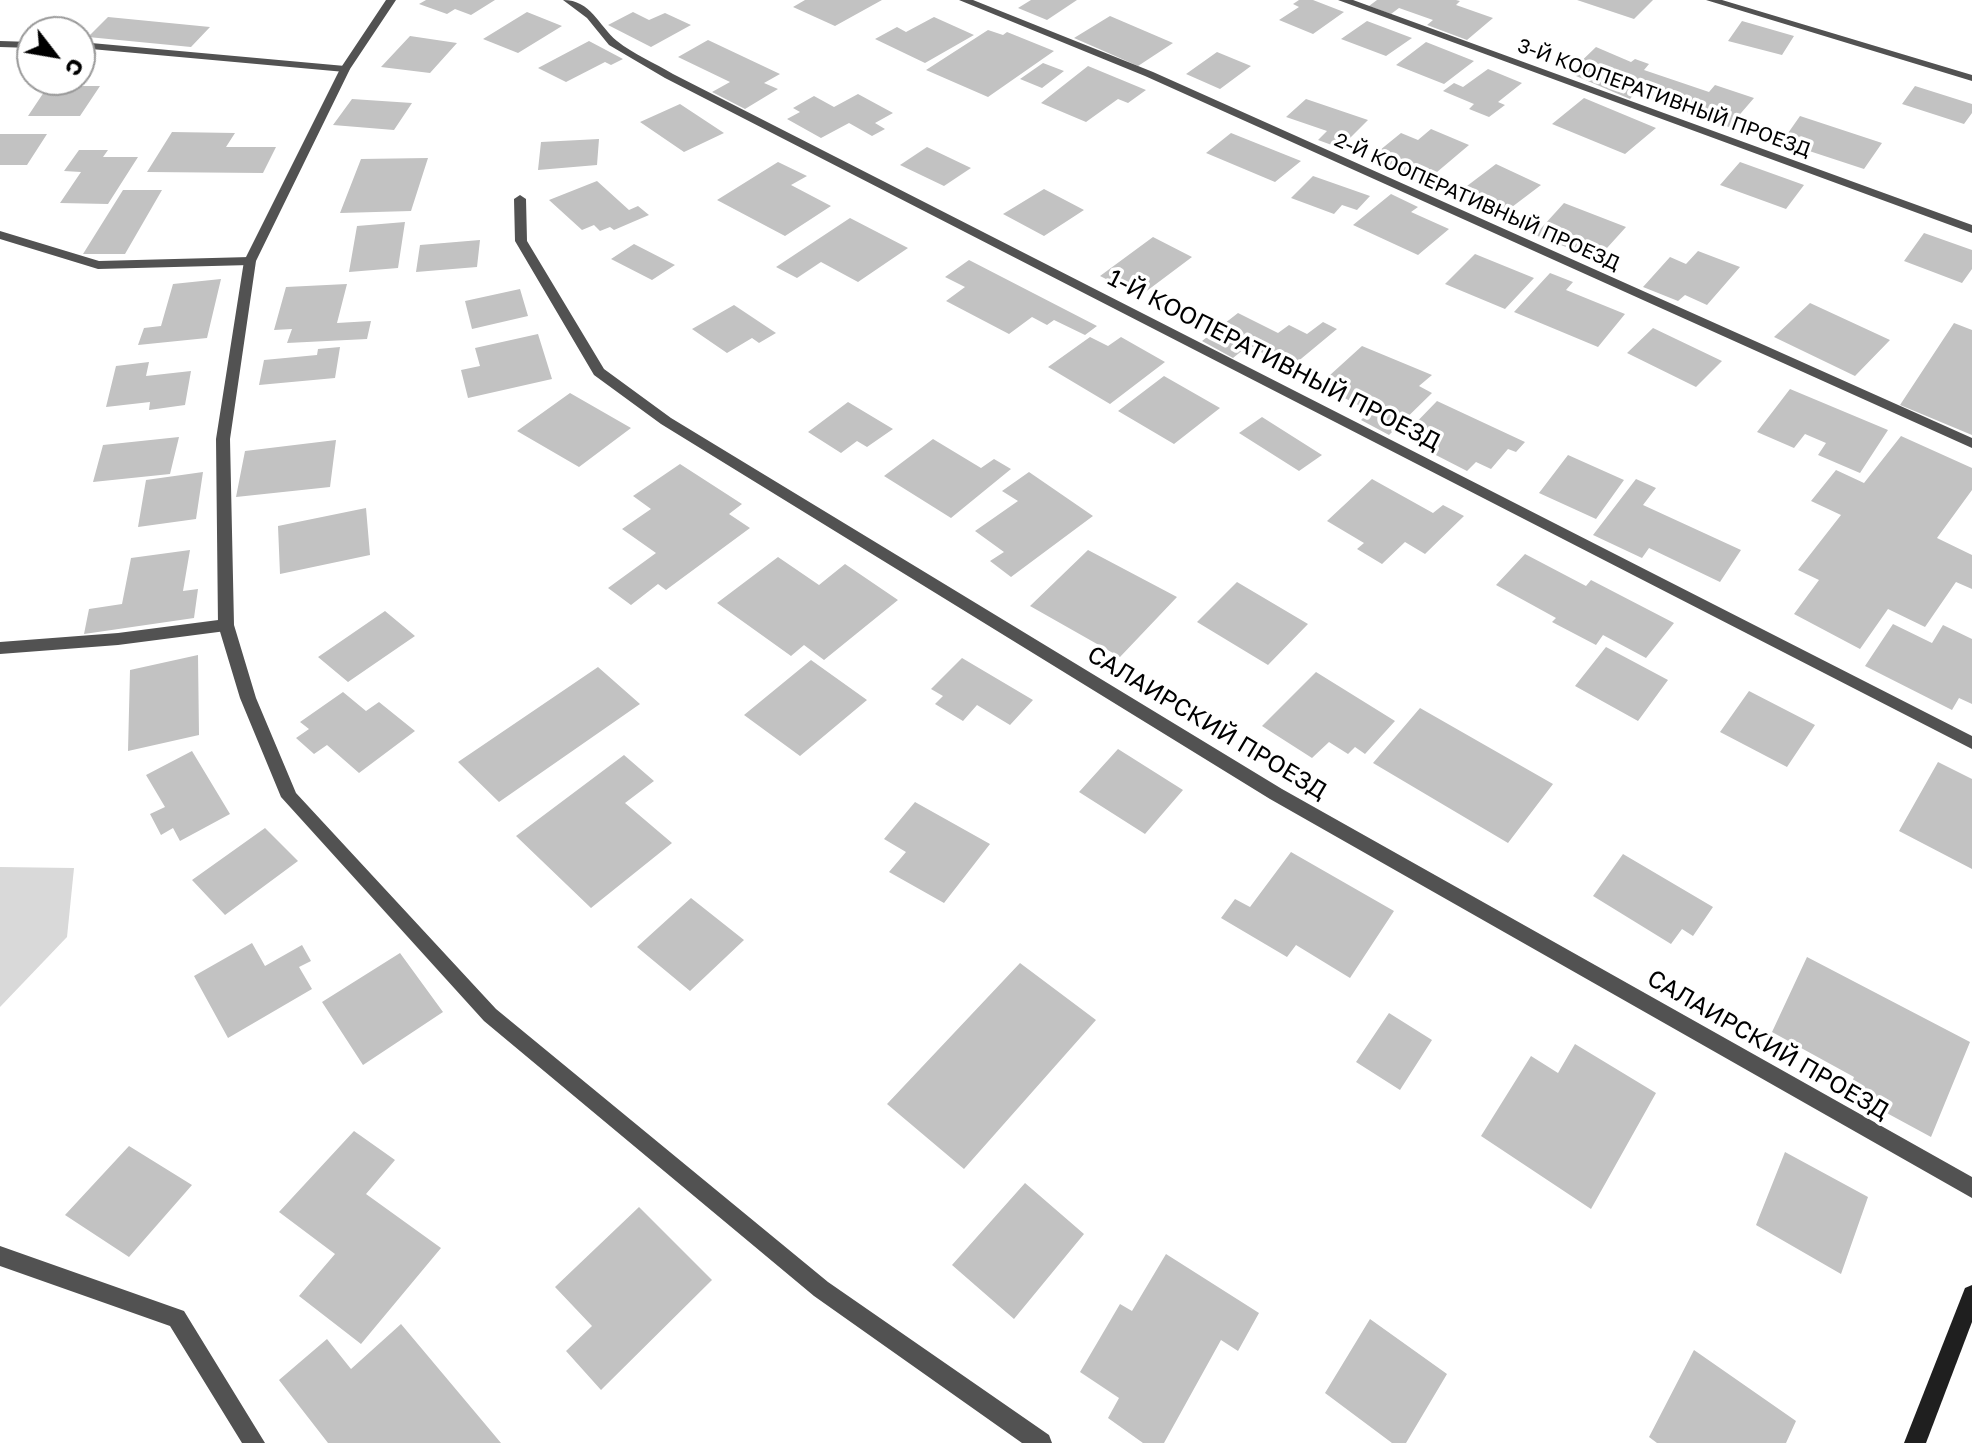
<!DOCTYPE html>
<html>
<head>
<meta charset="utf-8">
<style>
  body { margin:0 }
  #map { position:relative; width:1972px; height:1443px; overflow:hidden; background:#fff; font-family:"Golos Text",sans-serif }
  canvas { display:block }
  .north { position:absolute; left:16px; top:16px; width:80px; height:80px; box-sizing:border-box; background:#fff; border:2px solid #999; border-radius:50%; rotate:121deg; font-size:22px; font-weight:700; line-height:32px; text-align:center; color:#000 }
  .north::after { content:''; display:block; margin:auto; width:28px; height:36px; background:#000; clip-path:polygon(50% 0,100% 100%,50% 72%,0 100%) }
</style>
</head>
<body>
<div id="map">
<canvas width="1972" height="1443"></canvas>
<div class="north">С</div>
</div>
<script>
const ctx = document.querySelector('canvas').getContext('2d');
ctx.lineJoin = 'round';
function fillPath(path, color) { ctx.fillStyle = color; ctx.fill(path, 'evenodd'); }
function drawText(font, color, halo, rows, align = 'center') {
  ctx.font = font + ' "Golos Text",sans-serif'; ctx.lineWidth = 7; ctx.setLineDash([]); ctx.textBaseline = 'middle'; ctx.strokeStyle = halo; ctx.fillStyle = color; for (const [text, x, y, turn = 0] of rows) {
    ctx.save(); ctx.translate(x, y); ctx.rotate((+turn || 0) * Math.PI / 180); ctx.textAlign = isNaN(turn) ? turn : align; if (halo) ctx.strokeText(text, 0, 0); ctx.fillText(text, 0, 0); ctx.restore();
  }
}
fillPath(new Path2D(`
  M0,867L74,868L67,937L0,1007Z`), '#d9d9d9');
fillPath(new Path2D(`
  M426,0H495L471,15L455,9L447,14L419,4Z
  M805,0H882L835,26L793,7Z
  M1031,0H1077L1047,20L1018,8Z
  M1299,0H1313L1344,12L1313,34L1279,20L1299,7L1293,4Z
  M1377,0H1456L1460,1L1456,5L1493,18L1467,40L1427,25L1433,20L1399,8L1391,14L1369,6Z
  M1577,0H1653L1634,19Z
  M527,12L562,26L518,53L483,39Z
  M633,12L649,20L665,13L691,25L651,47L608,25Z
  M1110,16L1173,43L1138,66L1074,38Z
  M108,17L210,27L191,47L88,37Z
  M934,17L974,35L925,63L875,39L897,27L906,32Z
  M1367,21L1412,38L1386,56L1341,39Z
  M1742,21L1794,36L1782,55L1728,41Z
  M988,30L1003,35L1007,32L1054,51L988,97L926,70Z
  M410,36L457,43L430,73L381,67Z
  M708,40L780,74L764,83L778,89L745,109L712,92L730,82L678,57Z
  M589,41L623,59L611,65L605,62L566,82L538,68Z
  M1426,42L1474,61L1444,84L1396,65Z
  M1596,47L1631,62L1635,59L1649,64L1644,70L1709,92L1715,85L1754,98L1729,127L1634,94L1630,99L1569,73Z
  M1217,52L1251,66L1220,89L1186,74Z
  M1043,63L1064,71L1042,88L1020,79Z
  M1088,66L1146,90L1128,103L1118,99L1086,122L1041,103Z
  M1488,69L1522,83L1498,102L1505,105L1489,117L1469,109L1474,104L1443,91L1454,83L1463,87Z
  M48,86H100L80,116H28Z
  M1915,86L1972,104V113L1964,124L1902,104Z
  M858,94L893,113L875,123L885,129L872,136L849,123L821,138L787,119L800,112L793,108L814,96L834,107Z
  M1584,98L1656,128L1625,154L1552,124Z
  M352,99L412,103L394,130L333,125Z
  M1306,99L1368,120L1340,148L1318,140L1327,131L1286,117Z
  M680,104L724,133L684,152L640,122Z
  M1800,116L1882,143L1864,169L1794,146L1798,140L1786,136Z
  M1431,129L1469,145L1424,183L1369,159L1401,133L1418,140Z
  M172,132L235,133L226,147H276L263,173L147,172Z
  M1231,133L1301,161L1275,182L1206,153Z
  M0,134H47L27,165H0Z
  M599,139L597,165L538,170L541,142Z
  M927,147L971,168L944,186L900,165Z
  M79,150H108L103,157H138L108,204L60,203L81,172L64,171Z
  M428,158L411,211L340,213L361,159Z
  M778,162L807,176L791,185L831,206L785,236L717,200Z
  M1740,162L1804,185L1786,209L1720,185Z
  M1496,164L1541,185L1508,210L1463,189Z
  M1313,176L1370,196L1357,210L1342,205L1334,214L1291,198Z
  M597,181L629,210L638,206L649,215L614,230L610,227L600,231L594,225L582,230L549,200Z
  M1044,189L1084,210L1044,236L1003,214Z
  M123,190H162L125,254H83Z
  M1391,194L1418,207L1411,212L1449,229L1418,255L1353,225Z
  M1564,203L1626,227L1597,259L1535,235Z
  M850,218L908,248L858,282L821,262L797,278L776,267Z
  M405,222L398,268L349,272L357,226Z
  M1924,233L1972,250V269L1962,283L1904,261Z
  M1153,237L1192,257L1140,296L1100,276Z
  M480,240L477,267L416,272L420,245Z
  M634,244L675,265L652,280L611,259Z
  M1698,251L1740,267L1707,305L1685,295L1678,301L1643,287L1670,257L1686,264Z
  M1475,254L1534,278L1505,309L1445,284Z
  M969,260L1097,326L1085,335L1054,320L1047,325L1032,317L1009,334L946,301L965,287L945,277Z
  M1550,273L1573,282L1566,290L1625,314L1598,347L1514,312Z
  M221,279L207,338L138,345L144,328L161,326L173,284Z
  M347,284L337,323L371,321L367,339L287,343L292,329L274,330L286,287Z
  M520,289L528,316L472,329L465,301Z
  M1810,303L1890,340L1855,376L1774,337Z
  M734,305L776,333L759,343L752,338L727,353L692,329Z
  M1238,313L1278,333L1289,325L1307,334L1323,322L1337,329L1296,363L1277,352L1271,358L1249,345L1233,358L1202,341Z
  M1954,323L1972,330V435L1900,405Z
  M1653,328L1722,361L1696,387L1627,353Z
  M538,334L552,379L468,398L461,370L480,366L475,348Z
  M1090,337L1108,346L1121,337L1165,362L1110,404L1048,367Z
  M1362,346L1432,375L1419,386L1432,393L1389,435L1361,420L1370,411L1319,385Z
  M340,347L335,378L259,385L264,360L317,355L318,349Z
  M149,362L146,376L191,371L185,405L149,410L150,402L106,407L116,366Z
  M1164,376L1220,408L1174,444L1118,411Z
  M1790,389L1888,430L1860,473L1818,455L1826,443L1805,434L1794,448L1757,432Z
  M570,393L631,428L579,467L517,431Z
  M1437,401L1525,442L1516,452L1508,449L1491,469L1476,462L1467,471L1430,452L1435,446L1407,432Z
  M848,402L893,429L867,447L857,441L841,453L808,432Z
  M1262,417L1322,455L1299,471L1239,433Z
  M1901,436L1972,468V490L1937,538L1972,555V589L1956,582L1925,627L1888,609L1860,649L1794,614L1819,580L1798,570L1841,515L1811,501L1836,470L1864,483Z
  M179,437L170,474L93,482L103,445Z
  M933,439L981,468L994,459L1011,469L951,518L884,476Z
  M336,440L330,487L236,497L245,451Z
  M1568,455L1624,480L1596,519L1539,493Z
  M680,464L742,504L729,514L750,528L666,590L658,584L631,605L608,588L656,553L622,529L651,509L633,496Z
  M203,472L196,519L138,527L146,480Z
  M1029,472L1093,516L1011,577L990,561L1004,552L975,531L1018,501L1002,491Z
  M1372,479L1433,513L1443,505L1464,516L1425,554L1405,542L1382,564L1357,549L1364,543L1327,521Z
  M1636,479L1656,488L1643,505L1741,550L1720,582L1649,548L1642,558L1593,535Z
  M366,508L370,555L280,574L278,526Z
  M190,550L183,591L198,589L194,618L84,634L89,609L122,604L131,558Z
  M1088,550L1177,597L1120,657L1030,606Z
  M1525,554L1586,586L1591,580L1674,623L1646,658L1603,635L1596,645L1552,622L1556,618L1496,585Z
  M778,557L819,585L845,564L898,600L824,660L804,645L791,656L717,603Z
  M1237,582L1308,624L1268,665L1197,622Z
  M385,611L415,636L348,682L318,657Z
  M1893,624L1932,643L1943,625L1972,639V704L1959,698L1952,710L1865,666Z
  M1606,647L1668,680L1638,721L1575,686Z
  M198,655L199,735L128,751L130,670Z
  M962,658L1033,700L1010,725L977,705L963,721L935,704L943,696L931,689Z
  M811,660L867,700L800,756L744,715Z
  M598,667L640,704L499,802L458,762Z
  M1316,672L1395,721L1365,754L1355,747L1348,754L1329,742L1312,758L1262,726Z
  M1749,691L1815,725L1787,767L1720,732Z
  M343,692L366,711L379,702L415,731L359,773L327,745L314,754L296,738L309,729L300,722Z
  M1420,708L1553,784L1508,843L1373,763Z
  M1118,749L1183,790L1145,834L1079,792Z
  M192,751L230,814L180,841L173,828L161,835L150,814L165,807L146,775Z
  M624,755L654,781L625,803L672,843L591,908L516,836Z
  M1938,762L1972,779V869L1899,831Z
  M915,802L990,844L944,903L889,872L906,852L884,839Z
  M265,828L298,861L225,915L192,880Z
  M1291,852L1394,911L1350,978L1296,945L1287,957L1221,918L1235,899L1250,907Z
  M1623,854L1713,907L1693,936L1682,929L1671,944L1593,896Z
  M691,898L744,940L690,991L637,947Z
  M252,943L265,966L302,945L311,961L299,967L312,989L228,1038L194,976Z
  M400,953L443,1012L363,1065L322,1002Z
  M1807,957L1970,1042L1931,1137L1848,1092L1854,1077L1772,1032Z
  M1020,963L1096,1020L964,1169L887,1104Z
  M1389,1013L1432,1040L1400,1090L1356,1062Z
  M1575,1044L1656,1093L1591,1209L1481,1136L1531,1056L1558,1073Z
  M354,1131L395,1160L366,1194L441,1248L361,1344L299,1296L335,1254L279,1212Z
  M129,1146L192,1185L129,1257L65,1215Z
  M1785,1152L1868,1197L1841,1274L1756,1225Z
  M1025,1183L1084,1234L1014,1319L952,1265Z
  M639,1207L712,1280L601,1390L566,1351L592,1326L555,1287Z
  M1166,1254L1259,1313L1238,1351L1221,1340L1164,1443H1143L1108,1418L1119,1398L1080,1372L1120,1304L1132,1311Z
  M1370,1319L1447,1374L1406,1443H1392L1325,1393Z
  M401,1324L501,1443H328L279,1380L327,1339L351,1369Z
  M1694,1350L1796,1421L1786,1443H1657L1649,1437Z`), '#c2c2c2');
fillPath(new Path2D(`
  M0,41L32,42V48L0,47Z
  M80,42L345,66L350,69L345,72L80,48Z
  M0,231L99,261L250,257L256,261L250,265L98,269L0,239Z
  M226,619L234,625L226,631L118,645L0,654V642L118,633Z`), '#525252');
fillPath(new Path2D(`
  M386,0H396L350,69L256,261L230,439L234,625L256,698L296,793L496,1009L828,1282L1049,1435L1052,1443H1022L814,1296L484,1021L281,797L240,698L218,625L216,439L244,261L340,69Z
  M563,0C591,0 598,25 617,41C633,54 655,63 673,74L1972,736V749L665,78L609,45L587,18Z
  M959,0H973L1153,72L1972,438V448L1145,76Z
  M1338,0H1353L1972,225V233Z
  M1706,0H1722L1972,75V81Z
  M520,195L526,199L527,241L604,369L671,418L1282,789L1972,1177V1198L1270,799L661,424L594,375L515,241L514,199Z
  M0,1246L184,1311L265,1443H242L170,1326L0,1266Z`), '#525252');
fillPath(new Path2D(`
  M1972,1285V1322L1926,1443H1904L1965,1288Z`), '#1f1f1f');
drawText('20px', '#000', '#fff', [
  ["3-Й КООПЕРАТИВНЫЙ ПРОЕЗД",1664,98,20],
  ["2-Й КООПЕРАТИВНЫЙ ПРОЕЗД",1477,202,24]
]);
drawText('24px', '#000', '#fff', [
  ["1-Й КООПЕРАТИВНЫЙ ПРОЕЗД",1274,360,27],
  ["САЛАИРСКИЙ ПРОЕЗД",1207,723,31],
  ["САЛАИРСКИЙ ПРОЕЗД",1768,1045,30]
]);
</script>
</body>
</html>
